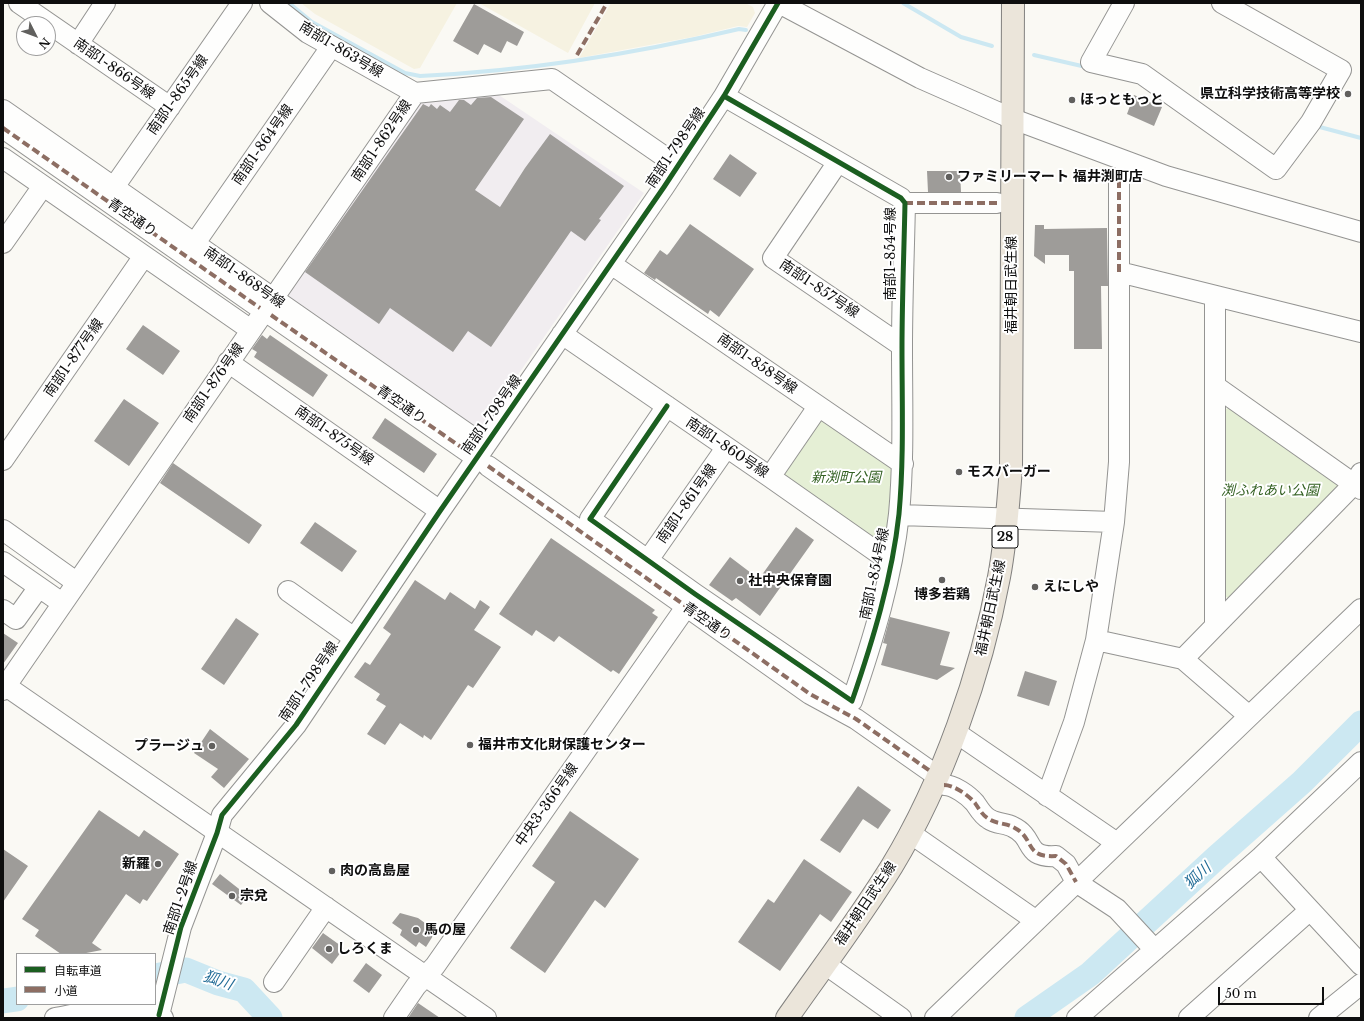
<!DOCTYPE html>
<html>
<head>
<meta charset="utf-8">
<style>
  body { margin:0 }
  #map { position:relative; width:1364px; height:1021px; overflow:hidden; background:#faf9f4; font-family:"Libre Baskerville","Noto Sans JP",serif }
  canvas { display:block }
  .frame { position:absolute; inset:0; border:4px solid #0e0e0e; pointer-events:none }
  .legend { position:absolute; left:16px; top:953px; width:140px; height:52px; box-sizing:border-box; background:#fff; border:1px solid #9f9f9f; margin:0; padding:5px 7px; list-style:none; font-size:12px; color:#0e0e0e }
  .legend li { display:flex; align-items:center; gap:8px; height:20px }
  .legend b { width:20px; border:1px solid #9f9f9f }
  .north { position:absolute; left:16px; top:16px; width:40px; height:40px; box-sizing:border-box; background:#fff; border:1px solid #9f9f9f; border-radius:50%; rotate:132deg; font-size:11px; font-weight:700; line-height:16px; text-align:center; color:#0e0e0e }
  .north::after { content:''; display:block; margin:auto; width:14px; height:18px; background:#61605e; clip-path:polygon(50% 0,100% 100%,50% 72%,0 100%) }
  .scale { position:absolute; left:1218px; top:987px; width:106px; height:18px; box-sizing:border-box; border:2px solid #0e0e0e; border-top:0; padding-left:5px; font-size:12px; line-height:14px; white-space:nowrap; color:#0e0e0e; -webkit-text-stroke:3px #fff; paint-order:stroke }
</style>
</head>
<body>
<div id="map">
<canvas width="1364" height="1021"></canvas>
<div class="frame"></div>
<ul class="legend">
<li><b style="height:5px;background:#1b5e20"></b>自転車道</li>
<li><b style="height:5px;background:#8d6e63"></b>小道</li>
</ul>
<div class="north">N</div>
<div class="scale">50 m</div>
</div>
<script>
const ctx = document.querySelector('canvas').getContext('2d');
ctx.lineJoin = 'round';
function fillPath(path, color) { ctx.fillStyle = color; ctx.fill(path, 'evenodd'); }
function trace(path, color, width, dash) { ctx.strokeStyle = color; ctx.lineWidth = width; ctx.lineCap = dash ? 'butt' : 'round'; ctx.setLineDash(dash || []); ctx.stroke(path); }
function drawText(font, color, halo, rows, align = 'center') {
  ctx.font = font + ' "Libre Baskerville","Noto Sans JP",serif'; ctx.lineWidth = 4; ctx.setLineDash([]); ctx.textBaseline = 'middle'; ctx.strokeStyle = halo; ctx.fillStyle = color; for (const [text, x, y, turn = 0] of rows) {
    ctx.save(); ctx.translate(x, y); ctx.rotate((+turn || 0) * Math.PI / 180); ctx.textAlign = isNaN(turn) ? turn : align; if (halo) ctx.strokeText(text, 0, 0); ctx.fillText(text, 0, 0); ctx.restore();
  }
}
fillPath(new Path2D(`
  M493,91L644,193L481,428L476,430L288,300L286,292L421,97Z`), '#f1edf0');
fillPath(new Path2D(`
  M301,3H457L420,68L414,69L315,14Z
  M479,3H595L568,53Z
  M611,3H745L753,7L755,13L747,27L738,26L693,37L579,58Z`), '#f6f2e1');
fillPath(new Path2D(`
  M1232,406L1339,481V489L1232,600L1222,595V411Z
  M818,419H826L893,465L889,542L878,546L780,472Z`), '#e5efd5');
trace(new Path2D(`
  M289,3L312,22L405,73L420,76C527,71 634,54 739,29L746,30
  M903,3L961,37L992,46
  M1034,55L1086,67
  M1316,126L1361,138`), '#cce8f2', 4);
trace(new Path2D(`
  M155,976L186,970L218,983L244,990L270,1018
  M3,1001L17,999
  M1027,1018L1090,974L1217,857L1302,782L1361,723`), '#cce8f2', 25);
fillPath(new Path2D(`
  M474,4L524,32L517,46L507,41L501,53L484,44L478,55L453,41Z
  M1134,95L1162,107L1154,126L1127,114Z
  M491,97L524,119L475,190L500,207L525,168L550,134L624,186L599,219L601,220L585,241L571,231L491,347L468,331L453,352L390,308L379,324L305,272L423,104L429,107L431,104L437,109L440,105L450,112L459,100H464L471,105L477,98Z
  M730,154L757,173L740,197L713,179Z
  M927,171H960L961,192H928Z
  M690,224L754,269L719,317L710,310L708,314L656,278L655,280L644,273L660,250L667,255L669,253Z
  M1035,225H1044V229L1107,228L1108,286H1101L1102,349H1074V271H1069V255H1045V264L1034,256Z
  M143,325L180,351L163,375L126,349Z
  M262,335L267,339L270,335L328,375L313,397L254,357L257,352L252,349Z
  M124,399L159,423L129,466L94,441Z
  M385,418L437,454L424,473L372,438Z
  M173,463L262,525L249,544L160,483Z
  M315,522L357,551L342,572L300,543Z
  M796,527L814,540L760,616L736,598L732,601L709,585L730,557L759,579Z
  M551,538L655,610L652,613L658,617L619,674L613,670L611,672L559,636L554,642L536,630L532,636L499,614Z
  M415,580L445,600L450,592L475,609L480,600L490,607L474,630L501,647L473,688L468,685L431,740L424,735L423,738L400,723L385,745L367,734L386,706L376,700L380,694L354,677L365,662L370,665L391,634L383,628Z
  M890,617L950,632L940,665L955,668L937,680L881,665L887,644L883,643Z
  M236,618L259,634L224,685L201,669Z
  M3,633L18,643L3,664Z
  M1025,671L1057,681L1049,706L1017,696Z
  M210,729L249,759L224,788L211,777L218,769L194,753Z
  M858,786L891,810L878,829L863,819L840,853L820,840Z
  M99,810L139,837L144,830L179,854L147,901L143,899L140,904L126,894L92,943L102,950L81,954H61L35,936L39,930L22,919Z
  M570,811L639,859L605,908L595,900L545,973L510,948L555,882L532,866Z
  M3,849L28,866L3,902Z
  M804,859L852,892L831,922L820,914L780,971L738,942L768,899L774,903Z
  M220,874L248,896L241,905L212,884Z
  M400,913L418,918L436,931L426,947L419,942L416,947L400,935L402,930L392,923Z
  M323,933L344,948L332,964L312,948Z
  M366,963L382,975L369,993L353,981Z
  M418,1003L440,1018H408Z`), '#9e9c99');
const minor = new Path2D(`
  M19,3L170,107
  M270,3L308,33L415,93
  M779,3L920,78L1013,119L1166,176L1361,232
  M1124,3L1091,62L1142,74L1276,169L1311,122L1341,70L1222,3
  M78,44L105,3
  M3,110L485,446
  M3,128L260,308
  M3,158L251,330
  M838,162L773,258L902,346
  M114,187L242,3
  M905,203H997
  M3,243L43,186
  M195,243L331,47
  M611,264L903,464
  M1119,272L1361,332
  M1215,296V626
  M271,315L471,454
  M562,334L770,477L891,562
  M228,362L440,511
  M1215,386L1361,489
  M667,406L590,519L695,594L852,701C873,640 892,578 899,514C904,459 902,404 902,348C902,300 904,252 905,203L901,198L724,96
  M3,460L144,256
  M488,466L810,694L856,719L930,771
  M770,477L818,407
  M899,515L1114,522
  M3,530L76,582
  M648,560L726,448
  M3,562L62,603
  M288,591L354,638
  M3,610L16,619L39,587
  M1096,640L1183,659L1249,716
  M1183,659L1354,484L1361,473
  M3,684L486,1018
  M3,690L415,93L552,79L678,166
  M955,732L1117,843
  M944,785C954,785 968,795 975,803C979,809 983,816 989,819C996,824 1006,823 1013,827C1036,838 1023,858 1056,856L1066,864L1076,882L1117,909L1155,950
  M1047,796L1074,722L1096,640L1114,522L1119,462V179
  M910,833L1035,920
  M1261,857L1361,965
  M825,964L901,1018
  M274,982L326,907
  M159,1015L181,927L217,833L222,815L296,725L440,511L664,187L724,96L778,3
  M55,1018C88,1012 132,999 163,1018
  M394,1018L416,986L435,966L693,597
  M935,1018L1361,609
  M1077,1018L1261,857L1361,762
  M1189,1018L1310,910
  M1319,1018L1361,984`);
const major = new Path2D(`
  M787,1018C822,968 860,918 892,866C943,782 981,673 999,577C1006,541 1008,504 1011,468L1013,3`);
trace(minor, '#949492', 22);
trace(major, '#82817f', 24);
trace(minor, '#fefefd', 20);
trace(major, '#ebe5da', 22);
trace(new Path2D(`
  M577,55L607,3
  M3,128L260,308
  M905,203H997
  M1119,272V179
  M271,315L471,454
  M488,466L810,694L856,719L930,771
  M944,785C954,785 968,795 975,803C979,809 983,816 989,819C996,824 1006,823 1013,827C1036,838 1023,858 1056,856L1066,864L1076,882`), '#8d6e63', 4, [8, 4]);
trace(new Path2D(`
  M667,406L590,519L695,594L852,701C873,640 892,578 899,514C904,459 902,404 902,348C902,300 904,252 905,203L901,198L724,96
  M159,1015L181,927L217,833L222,815L296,725L440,511L664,187L724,96L778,3`), '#1b5e20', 5);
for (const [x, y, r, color] of [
  [1348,94,4,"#61605e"],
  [1072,100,4,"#61605e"],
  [949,177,4,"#61605e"],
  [959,472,4,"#61605e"],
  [942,580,4,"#61605e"],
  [740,581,4,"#61605e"],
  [1035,587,4,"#61605e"],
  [470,745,4,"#61605e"],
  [212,746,4,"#61605e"],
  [158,864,4,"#61605e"],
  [332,871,4,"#61605e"],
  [232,896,4,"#61605e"],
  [416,930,4,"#61605e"],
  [329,949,4,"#61605e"]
]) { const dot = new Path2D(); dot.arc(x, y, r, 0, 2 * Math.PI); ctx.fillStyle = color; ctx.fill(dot); trace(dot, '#fff', 1.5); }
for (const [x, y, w] of [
  [1005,537,26]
]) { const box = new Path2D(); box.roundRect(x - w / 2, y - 11, w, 22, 3); ctx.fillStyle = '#fff'; ctx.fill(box); trace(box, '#0e0e0e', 1); }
drawText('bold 13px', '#0e0e0e', null, [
  ["28",1005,537]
]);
drawText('14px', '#0e0e0e', '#fff', [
  ["南部1-863号線",341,50,31],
  ["南部1-866号線",114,69,35],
  ["南部1-865号線",178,95,-55],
  ["南部1-862号線",382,141,-56],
  ["南部1-864号線",263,145,-55],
  ["南部1-798号線",676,148,-56],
  ["青空通り",132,218,35],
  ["南部1-854号線",891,254,-90],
  ["南部1-868号線",244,278,35],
  ["福井朝日武生線",1012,285,-90],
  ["南部1-857号線",819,289,34],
  ["南部1-877号線",74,358,-55],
  ["南部1-858号線",757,364,35],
  ["南部1-876号線",214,383,-55],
  ["青空通り",401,405,35],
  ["南部1-798号線",492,415,-55],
  ["南部1-875号線",334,436,35],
  ["南部1-860号線",727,448,34],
  ["南部1-861号線",687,504,-55],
  ["南部1-854号線",875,574,-78],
  ["福井朝日武生線",991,608,-78],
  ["青空通り",707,622,35],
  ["南部1-798号線",309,682,-56],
  ["中央3-366号線",547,805,-55],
  ["南部1-2号線",181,898,-71],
  ["福井朝日武生線",866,904,-56]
]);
drawText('bold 14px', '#0e0e0e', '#fff', [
  ["県立科学技術高等学校",1340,94,"right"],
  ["ほっともっと",1080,100],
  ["ファミリーマート 福井渕町店",957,177],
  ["モスバーガー",967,472],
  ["社中央保育園",748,581],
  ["えにしや",1043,587],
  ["博多若鶏",942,595,"center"],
  ["福井市文化財保護センター",478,745],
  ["プラージュ",204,746,"right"],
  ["新羅",150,864,"right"],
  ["肉の高島屋",340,871],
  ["宗兌",240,896],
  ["馬の屋",424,930],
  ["しろくま",337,949]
], 'left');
drawText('italic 14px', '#346123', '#fff', [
  ["新渕町公園",846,478],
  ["渕ふれあい公園",1270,491]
]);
drawText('italic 15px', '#206b96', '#fff', [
  ["狐川",1198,876,-42],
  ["狐川",218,981,19]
]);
</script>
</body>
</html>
